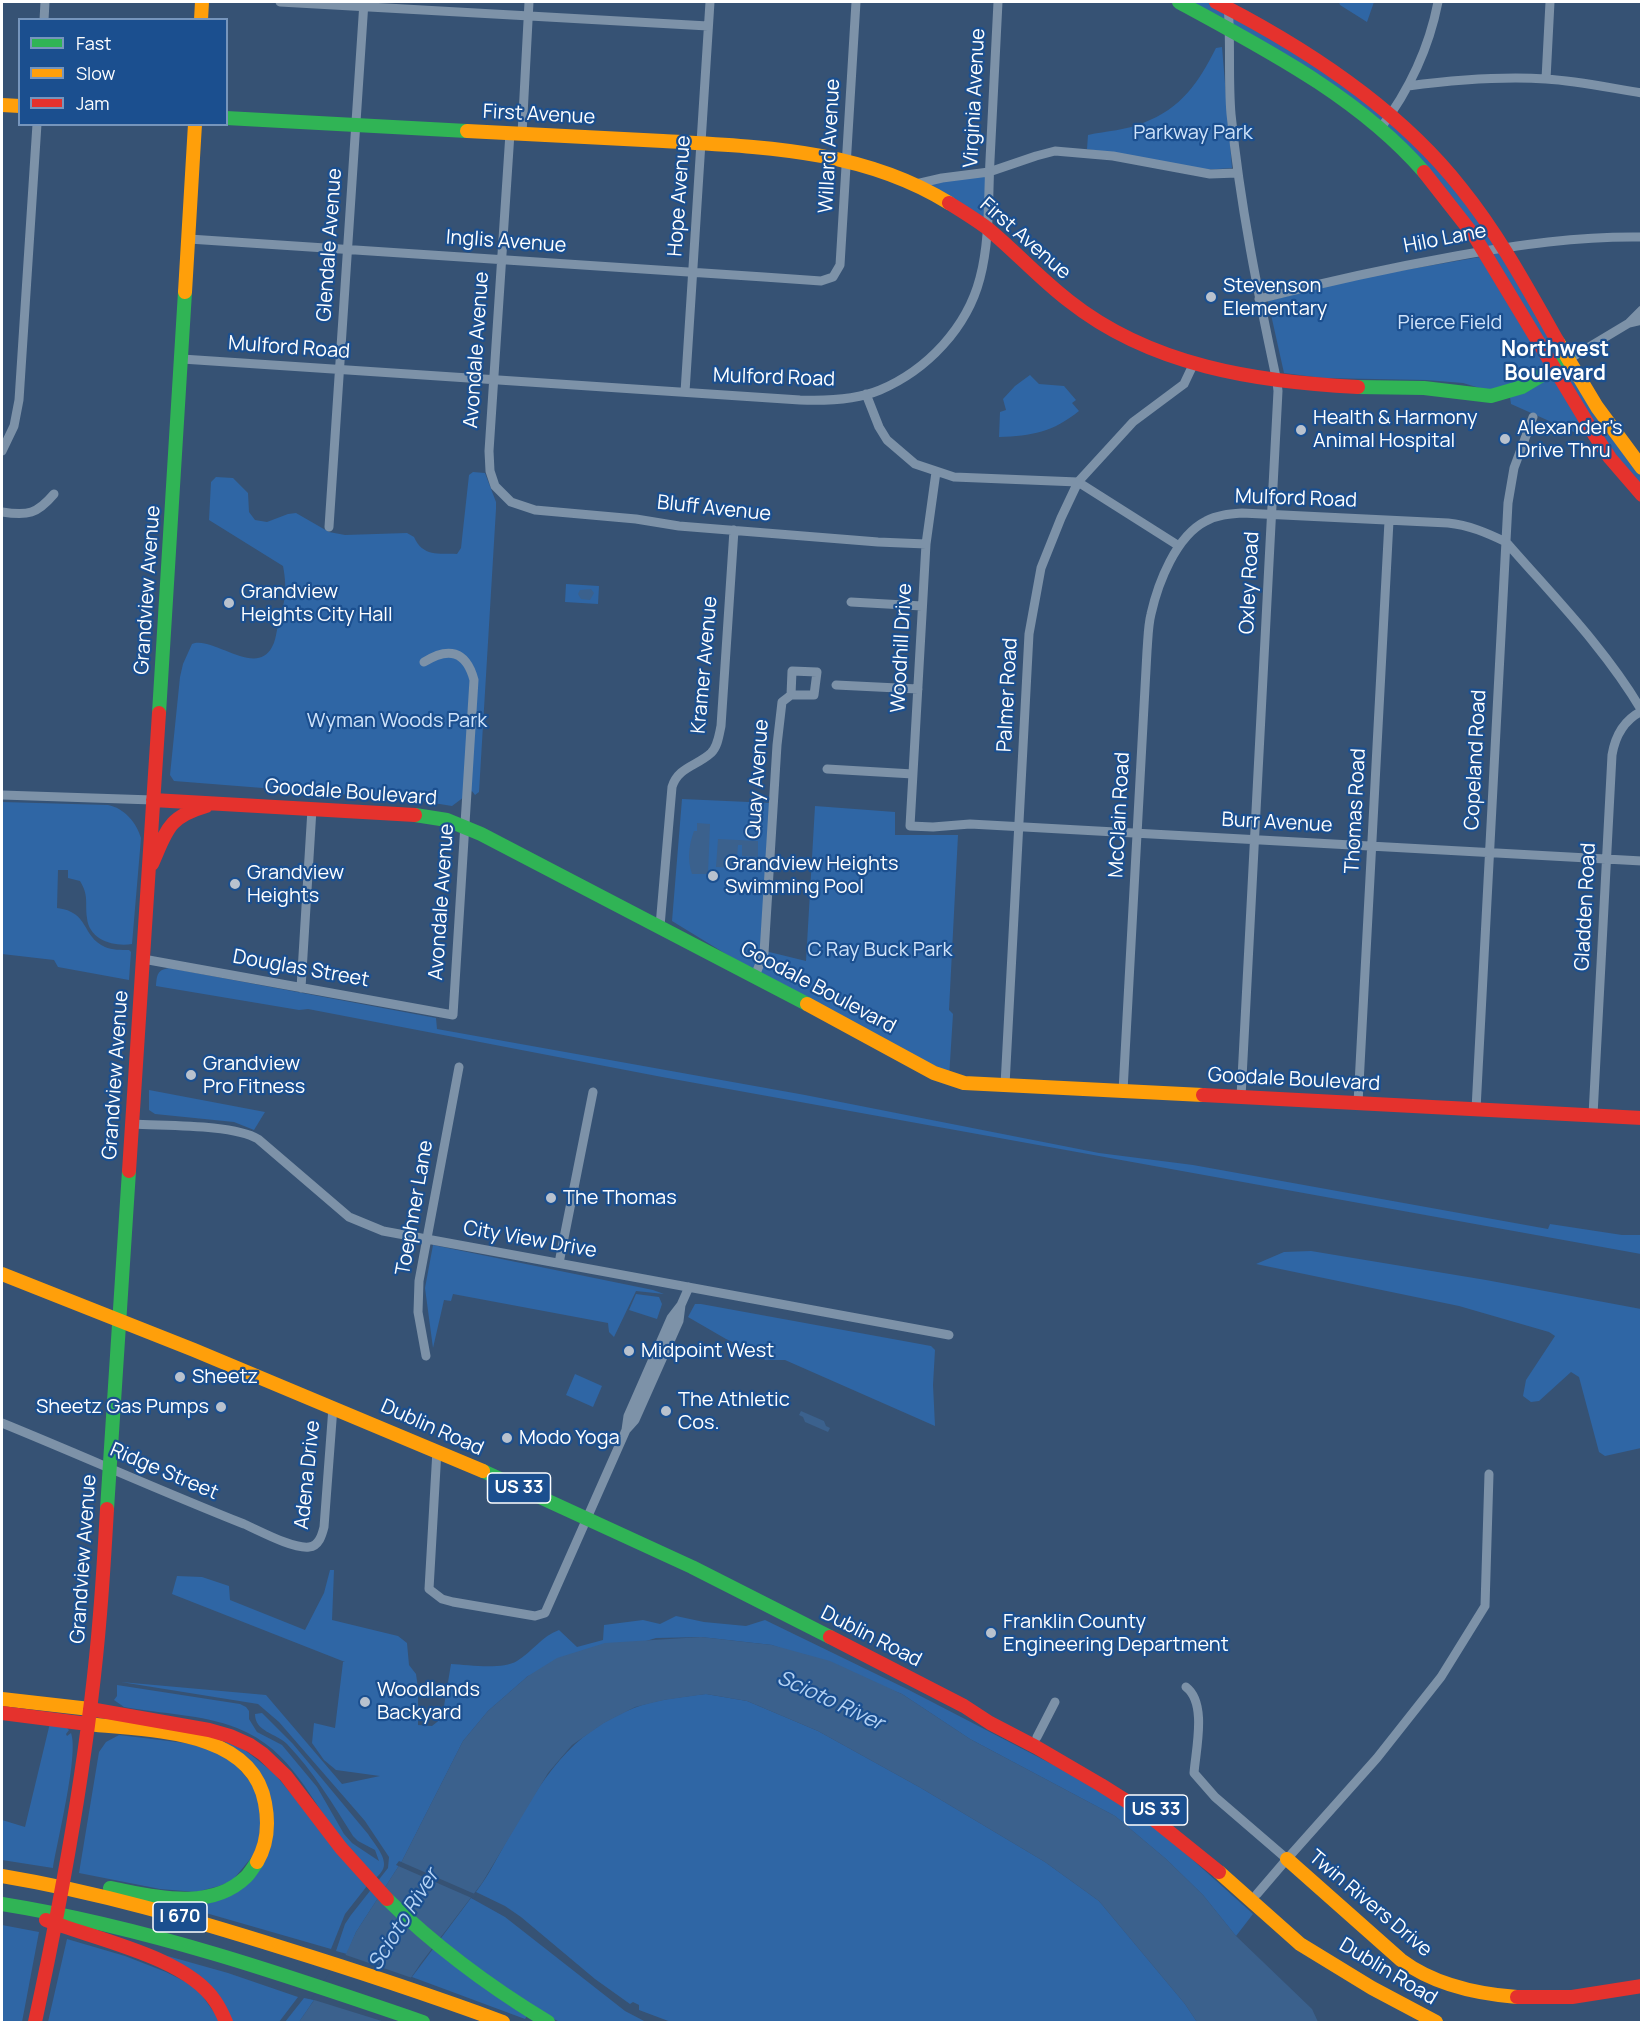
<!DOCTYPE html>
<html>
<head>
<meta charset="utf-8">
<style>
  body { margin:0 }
  #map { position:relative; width:1643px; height:2024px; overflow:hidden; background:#365274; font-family:Manrope,sans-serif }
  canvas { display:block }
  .frame { position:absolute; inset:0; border:3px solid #fff; pointer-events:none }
  .legend { position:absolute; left:18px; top:18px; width:210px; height:108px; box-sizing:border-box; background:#1b4f8f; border:2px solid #7695bc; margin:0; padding:8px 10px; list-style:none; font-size:18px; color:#fff }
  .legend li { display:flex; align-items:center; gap:12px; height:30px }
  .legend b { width:30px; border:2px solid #7695bc }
</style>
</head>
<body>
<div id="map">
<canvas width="1643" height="2024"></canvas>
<div class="frame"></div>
<ul class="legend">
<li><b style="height:8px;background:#30b455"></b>Fast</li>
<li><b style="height:8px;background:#ff9f0a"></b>Slow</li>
<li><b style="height:8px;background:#e5322d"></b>Jam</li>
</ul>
</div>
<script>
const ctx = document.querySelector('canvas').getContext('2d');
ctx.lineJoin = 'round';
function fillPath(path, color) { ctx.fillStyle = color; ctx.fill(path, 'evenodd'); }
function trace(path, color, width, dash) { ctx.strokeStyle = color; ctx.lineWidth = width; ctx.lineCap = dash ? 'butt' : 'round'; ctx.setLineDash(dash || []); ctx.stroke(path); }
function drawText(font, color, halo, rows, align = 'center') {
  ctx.font = font + ' Manrope,sans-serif'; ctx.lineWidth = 4.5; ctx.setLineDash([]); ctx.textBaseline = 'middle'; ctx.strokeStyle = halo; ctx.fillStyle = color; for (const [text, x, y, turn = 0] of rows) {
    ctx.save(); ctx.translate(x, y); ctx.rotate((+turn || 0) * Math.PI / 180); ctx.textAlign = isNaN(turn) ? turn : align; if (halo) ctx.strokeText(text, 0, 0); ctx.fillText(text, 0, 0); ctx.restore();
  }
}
fillPath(new Path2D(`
  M1179,2H1216L1319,63L1454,178L1641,468V495L1483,251L1380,129Z
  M1339,2H1374L1367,22L1340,5Z
  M1222,47L1232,168L1203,170L1087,149L1088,135C1106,131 1127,130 1143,123C1182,108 1198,83 1216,48Z
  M987,173L985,222L925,184Z
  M1480,257L1585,431L1583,436L1511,404L1510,397L1463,383L1426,380L1322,378L1284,373L1268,301L1370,276Z
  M1030,375L1039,384L1064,386L1076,400L1072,403L1079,411C1053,432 1032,436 999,437L1000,412L1006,410L1003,399L1015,386Z
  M473,472L485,473L496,502V509L479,792L475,795L472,791L452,806L415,800L174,781L170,775L180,677L183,664L192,644C212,635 256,678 272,647C275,642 276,635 277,630C284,605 288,592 283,566L209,520L211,482L216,477L233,478L248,493L249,512L255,520L267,522L288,514L296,513L329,532L345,535L407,533L414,537C423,557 438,553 457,554L461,548L469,475Z
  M566,584L599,586L598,604L565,602Z
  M682,799L771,803L761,950L806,961L815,806L895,812V835H958L949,1010L953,1014L949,1078L811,1006L672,921Z
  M2,802L108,805C124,808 137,823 141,838L132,944C114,947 89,940 87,918C85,902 89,896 80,881L68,878V870H58L57,908C90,912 81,936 105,947C112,950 121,950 129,950L131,952L129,980L58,967L54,960L2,954Z
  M169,968L436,1018L437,1029L805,1095L1099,1153L1193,1165L1548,1229L1550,1224L1622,1235H1641V1254L662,1077L308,1009L299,1010L156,986C157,975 157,970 169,968Z
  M149,1090L265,1112L254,1130L234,1122L155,1114L149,1110Z
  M433,1245L653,1290L664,1294L636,1291L614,1337L609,1332L608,1323L453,1294L451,1301L444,1300L433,1348L425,1288Z
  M1311,1251L1486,1280L1641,1309V1448L1605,1456L1599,1452L1579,1377L1571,1372L1539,1401L1531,1402L1523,1396L1526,1380L1555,1336L1549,1332L1459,1306L1256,1264L1284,1252Z
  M636,1294L659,1297L662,1304L657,1319L629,1310Z
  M695,1304H701L931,1346L935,1350L933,1385L935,1426L785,1360H765L760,1354L726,1339L688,1317Z
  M575,1374L602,1386L593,1407L566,1395Z
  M330,1570H334L332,1620L398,1636L407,1643L409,1665L416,1674L418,1688V1725L432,1726L442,1718L451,1664C469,1665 502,1670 517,1661C532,1652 542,1636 559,1630L577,1647L603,1640L604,1625L643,1620L660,1624L676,1616L704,1622L746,1626L765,1620L907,1689L1071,1774L1133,1812L1164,1834L1253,1914L1236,1936L1203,1895L1166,1859L1115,1816L970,1739L902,1694L772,1645L701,1637L656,1638L528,1676L488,1711L463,1741L402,1861L356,1932L347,1954L336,1951L345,1924L351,1915L388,1868L389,1857L365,1821L279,1722L258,1704L121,1682L266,1695L342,1784L380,1776L336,1770L324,1760L312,1743L314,1723L335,1728L343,1662H345L172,1594L177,1576L202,1577L229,1586L230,1600L305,1630L324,1593Z
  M117,1685L240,1704L246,1707L249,1711V1719L257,1732L282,1745L317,1787L344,1834L352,1843L379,1861L375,1850L358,1841L353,1836C333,1804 313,1771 287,1744C276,1733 255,1732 255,1714L262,1713L293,1744L368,1834C373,1842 385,1855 384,1865C384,1870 379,1875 376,1878C366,1867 354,1856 345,1844C310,1801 293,1750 237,1728C201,1714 162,1714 124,1707L114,1700L117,1696Z
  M706,1694L747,1701L818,1731L921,1788L1045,1862L1099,1901L1185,2004L1197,2022H671L639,2010V2005L633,2002L630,2004L595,1979L521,1917L505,1906L476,1892C489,1875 498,1856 509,1837C542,1780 569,1733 634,1708C656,1699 683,1697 706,1694Z
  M50,1723L66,1727L69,1730L66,1734L67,1736L71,1733C79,1754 57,1842 53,1868L2,1860V1820L25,1827Z
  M119,1735L185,1743L206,1748L230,1758L256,1789L263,1823L255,1853L232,1881L219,1886L196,1892L160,1889L79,1873L99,1752L106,1742Z
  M225,1741L246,1751L274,1773L367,1886L345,1914L331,1949L185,1907V1903L237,1889L273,1820Z
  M471,1898L505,1917L625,2011L646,2022H560L539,2012L527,2016L525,2019L412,1977Z
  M2,1925L39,1932L22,2022H2Z
  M67,1939L125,1956L166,1972L196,1987L221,2022H48Z
  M164,1955L228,1973L298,1997L279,2022H232Z
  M304,1998L314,2000L299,2022H285Z`), '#2f66a5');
fillPath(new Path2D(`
  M591,589L594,593L590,600L581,599L578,594L580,590Z
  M697,823L710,824L708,874H692C687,859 689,845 694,831H697Z
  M718,839L758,841V857L742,856V845H738L736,868L716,867Z
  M801,1411L824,1421L826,1426L830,1428L828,1432L805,1422L803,1417L799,1415Z
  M701,1637L772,1645L830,1661L902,1694L970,1739L1115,1816L1166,1859L1203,1895L1236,1936L1312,2009L1318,2022H1197L1185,2004L1099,1901L1045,1862L921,1788L818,1731L747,1701L706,1694L664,1700L635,1707L604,1723L572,1745L548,1773L482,1883L421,1963L381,2022H299L346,1954L356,1932L402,1861L463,1741L488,1711L528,1676L557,1658L605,1643Z`), '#3b618d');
fillPath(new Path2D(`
  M399,1861L477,1895L474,1899L396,1865Z
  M343,1954L415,1979L385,2022L311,1999Z`), '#365274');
trace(new Path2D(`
  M280,2L708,26
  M1228,4C1231,41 1228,78 1231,114C1240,205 1258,293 1277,382L1278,391L1241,1097
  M44,20L45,2
  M1546,79L1550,2
  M1408,86C1454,80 1499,76 1546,79C1578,81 1610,88 1642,93
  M1380,129C1408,92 1429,48 1438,2
  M510,133L489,451L490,471L495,486L511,502L535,510L636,519L679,526L878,542L926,544
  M522,134L529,2
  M916,184L942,178L989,172L1036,156L1055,151L1113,156L1210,174L1237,173
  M189,239L764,277L821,281L833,277L840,265L856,2
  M1259,299C1325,282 1389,268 1456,256C1517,245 1579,236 1642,237
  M1629,323L1642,310
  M182,359L800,400C826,401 856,400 880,390C927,370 967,328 980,278C990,240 988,199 990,160C993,107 995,54 998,2
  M1569,359L1629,323L1642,320
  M685,392L710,2
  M866,394L879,427L887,440L915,464L954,477L1078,482L1179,546
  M2,451L14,426L19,400L37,124
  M936,472L926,544L910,826L933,827L970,824L1642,861
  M2,512C28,516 37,514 54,494
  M329,527L364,2
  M851,602L922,606
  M836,685L918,689
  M827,769L913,774
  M2,795L153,800
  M660,926L672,787C678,767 697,766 711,753C718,746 719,735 721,726L734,530
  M143,959L453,1015L474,680C466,650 448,647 424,662
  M755,976L764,953L777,745L782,702L791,695H814L817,672L792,671L791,695
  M301,988L312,809
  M1005,1085L1029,634L1041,568L1061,518L1078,482L1133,422L1184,384L1193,365
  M1123,1091L1147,651C1148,639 1148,626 1151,614C1158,583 1176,536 1206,521C1217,515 1229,514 1242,513L1448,523C1469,525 1487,533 1506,542C1553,596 1605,648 1642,711
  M1358,1103L1389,521
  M1476,1109L1508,503L1514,468L1533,417
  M1593,1115L1612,755C1615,737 1624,720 1642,711
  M133,1124C164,1126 233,1124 258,1139L349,1217L383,1231L949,1335
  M559,1263L593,1092
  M426,1356L418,1312L419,1281L459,1067
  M2,1423C83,1456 163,1492 244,1524C260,1531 293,1549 309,1547C319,1546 322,1535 324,1527L333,1407
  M626,1430L635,1420L679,1321L681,1305L689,1287
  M437,1450L429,1589L442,1599L453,1602L535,1616L545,1613L626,1430L628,1416L671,1318L681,1305
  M1186,1687C1207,1703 1196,1748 1194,1773L1215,1797L1287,1859L1257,1894
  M1037,1737L1055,1702
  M1287,1859L1377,1758L1441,1677L1485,1606L1489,1474`), '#7d92a8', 9);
trace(new Path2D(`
  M1179,2C1265,49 1359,97 1424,172
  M226,118L467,131
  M1358,387L1424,388L1491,396L1522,387L1569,359
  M159,713L185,292
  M415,815L447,820L481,834L807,1004
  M483,1471L692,1567L830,1637
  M107,1509L129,1171
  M110,1888C154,1896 210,1912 246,1877C250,1873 254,1866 257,1862
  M387,1899C436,1947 490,1987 548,2022
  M2,1904C146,1927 286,1975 423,2022`), '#30b455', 14);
trace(new Path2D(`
  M201,20L202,2
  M2,105L20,106
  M467,131C532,134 598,138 663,141C762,147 862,149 949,203
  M185,292L195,124
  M1558,342L1597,407L1642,468
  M807,1004L934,1073L964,1083L1203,1095
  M2,1274L194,1350L483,1471
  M2,1699L90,1709
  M88,1724C146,1731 252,1728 265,1803C269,1824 268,1843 257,1862
  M1287,1859L1401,1960C1433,1984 1478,1994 1517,1997
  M1219,1872L1300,1944L1372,1988L1436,2022
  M2,1876C98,1892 191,1919 283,1948C357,1971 430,1995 503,2022`), '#ff9f0a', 14);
trace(new Path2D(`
  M1216,2C1304,47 1399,109 1461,188C1499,235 1528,289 1558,342
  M1424,172L1475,237L1594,434L1610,458L1642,495
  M949,203C962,211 975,219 987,228C1015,251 1040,279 1069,301C1151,366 1257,382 1358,387
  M153,800L415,815
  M152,864C167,830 168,817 206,806
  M1203,1095L1642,1118
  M129,1171L159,713
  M830,1637L964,1706L990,1723L1036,1747L1101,1785L1147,1814L1219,1872
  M90,1709L209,1730L230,1736L250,1745L263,1754L286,1776L341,1848L387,1899
  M2,1713L88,1724
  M46,1920C94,1939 186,1957 215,2001C220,2008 223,2015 226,2022
  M1517,1997H1572L1642,1986
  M35,2022C64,1888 89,1751 100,1614C103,1579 105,1544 107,1509`), '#e5322d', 14);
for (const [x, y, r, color] of [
  [1211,297,6,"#b9c2ce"],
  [1301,430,6,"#b9c2ce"],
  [1505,439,6,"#b9c2ce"],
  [229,603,6,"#b9c2ce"],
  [713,876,6,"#b9c2ce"],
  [235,884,6,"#b9c2ce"],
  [191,1075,6,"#b9c2ce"],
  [551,1198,6,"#b9c2ce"],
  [629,1351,6,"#b9c2ce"],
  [180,1377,6,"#b9c2ce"],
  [221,1407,6,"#b9c2ce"],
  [666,1411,6,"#b9c2ce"],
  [507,1438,6,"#b9c2ce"],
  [991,1633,6,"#b9c2ce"],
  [365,1702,6,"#b9c2ce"]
]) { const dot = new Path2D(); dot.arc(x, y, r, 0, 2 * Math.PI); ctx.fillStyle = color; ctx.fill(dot); trace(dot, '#1b4f8f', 2); }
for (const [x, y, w] of [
  [519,1488,63],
  [1156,1810,63],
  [180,1917,54]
]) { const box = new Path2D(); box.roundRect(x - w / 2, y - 15, w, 30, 4.5); ctx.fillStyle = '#1b4f8f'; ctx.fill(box); trace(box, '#fff', 1.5); }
drawText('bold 18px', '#fff', null, [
  ["US 33",519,1488],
  ["US 33",1156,1810],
  ["I 670",180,1917]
]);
drawText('20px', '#fff', '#1b4f8f', [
  ["Virginia Avenue",975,98,-87],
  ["First Avenue",539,115,3],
  ["Willard Avenue",830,146,-87],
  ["Hope Avenue",680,196,-86],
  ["First Avenue",1025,239,41],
  ["Hilo Lane",1445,239,-11],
  ["Inglis Avenue",506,242,4],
  ["Glendale Avenue",330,245,-86],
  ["Mulford Road",289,348,4],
  ["Avondale Avenue",477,350,-86],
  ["Mulford Road",774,378,2],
  ["Mulford Road",1296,499,2],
  ["Bluff Avenue",714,509,6],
  ["Oxley Road",1250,583,-87],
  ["Grandview Avenue",148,590,-86],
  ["Woodhill Drive",902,648,-87],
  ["Kramer Avenue",705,665,-85],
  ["Palmer Road",1008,695,-87],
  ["Copeland Road",1476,760,-87],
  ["Quay Avenue",758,779,-86],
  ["Goodale Boulevard",351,793,4],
  ["Thomas Road",1356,811,-87],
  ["McClain Road",1120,815,-87],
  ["Burr Avenue",1277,823,3],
  ["Avondale Avenue",442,902,-86],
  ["Gladden Road",1586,907,-87],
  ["Douglas Street",301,969,10],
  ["Goodale Boulevard",818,988,28],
  ["Grandview Avenue",116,1075,-86],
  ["Goodale Boulevard",1294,1080,3],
  ["Toephner Lane",415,1208,-80],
  ["City View Drive",530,1240,10],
  ["Dublin Road",432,1428,24],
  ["Ridge Street",164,1472,23],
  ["Adena Drive",308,1475,-84],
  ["Grandview Avenue",84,1559,-86],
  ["Dublin Road",871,1637,27],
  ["Twin Rivers Drive",1370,1904,40],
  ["Dublin Road",1388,1972,31]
]);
drawText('20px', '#cfe3fa', '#1b4f8f', [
  ["Parkway Park",1193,133],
  ["Pierce Field",1450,323],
  ["Wyman Woods Park",397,721],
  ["C Ray Buck Park",880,950]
]);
drawText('20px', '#fff', '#1b4f8f', [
  ["Stevenson",1223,286],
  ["Elementary",1223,309],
  ["Health & Harmony",1313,418],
  ["Animal Hospital",1313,441],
  ["Alexander's",1517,428],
  ["Drive Thru",1517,451],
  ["Grandview",241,592],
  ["Heights City Hall",241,615],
  ["Grandview Heights",725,864],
  ["Swimming Pool",725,887],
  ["Grandview",247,873],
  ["Heights",247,896],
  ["Grandview",203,1064],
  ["Pro Fitness",203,1087],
  ["The Thomas",563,1198],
  ["Midpoint West",641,1351],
  ["Sheetz",192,1377],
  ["The Athletic",678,1400],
  ["Cos.",678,1423],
  ["Sheetz Gas Pumps",209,1407,"right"],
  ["Modo Yoga",519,1438],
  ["Franklin County",1003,1622],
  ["Engineering Department",1003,1645],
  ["Woodlands",377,1690],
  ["Backyard",377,1713]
], 'left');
drawText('bold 21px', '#fff', '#1b4f8f', [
  ["Northwest",1555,350],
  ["Boulevard",1555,374]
]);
drawText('italic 21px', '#b5d3f5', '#1b4f8f', [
  ["Scioto River",830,1701,25],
  ["Scioto River",404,1920,-58]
]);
</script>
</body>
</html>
